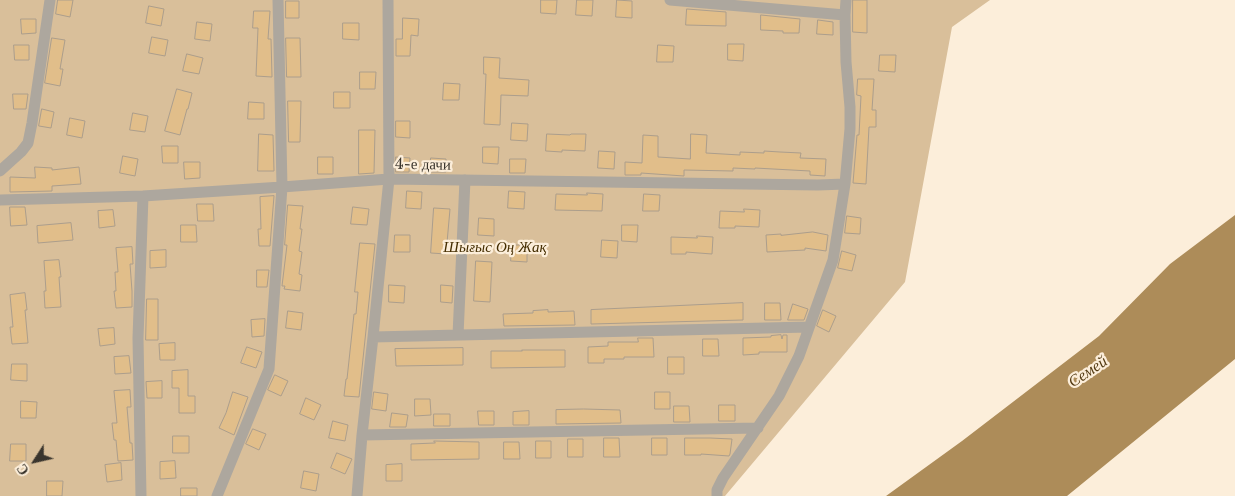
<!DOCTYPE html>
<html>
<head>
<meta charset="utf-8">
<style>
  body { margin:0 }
  #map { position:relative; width:1235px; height:496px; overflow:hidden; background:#fceeda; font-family:"Libre Baskerville",serif }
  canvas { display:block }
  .north { position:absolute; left:10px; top:436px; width:50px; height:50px; -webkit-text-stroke:4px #fceeda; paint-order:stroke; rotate:235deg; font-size:14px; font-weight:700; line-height:20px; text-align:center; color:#3a352d }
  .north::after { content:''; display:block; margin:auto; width:18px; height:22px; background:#3a352d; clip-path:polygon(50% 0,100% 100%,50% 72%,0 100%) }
</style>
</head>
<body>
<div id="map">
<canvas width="1235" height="496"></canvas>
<div class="north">С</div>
</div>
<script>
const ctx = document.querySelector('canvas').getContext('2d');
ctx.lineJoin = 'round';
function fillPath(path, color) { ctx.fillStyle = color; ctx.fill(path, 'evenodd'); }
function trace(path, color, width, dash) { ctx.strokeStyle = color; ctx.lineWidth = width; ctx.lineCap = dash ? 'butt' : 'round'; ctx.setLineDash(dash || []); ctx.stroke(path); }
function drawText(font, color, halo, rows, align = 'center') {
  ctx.font = font + ' "Libre Baskerville",serif'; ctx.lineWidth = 4.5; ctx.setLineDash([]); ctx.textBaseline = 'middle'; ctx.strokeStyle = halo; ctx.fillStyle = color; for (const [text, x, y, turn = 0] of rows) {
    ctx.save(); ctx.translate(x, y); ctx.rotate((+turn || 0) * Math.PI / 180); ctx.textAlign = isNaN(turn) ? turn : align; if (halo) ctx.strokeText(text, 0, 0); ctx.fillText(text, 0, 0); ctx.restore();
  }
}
fillPath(new Path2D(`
  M0,0H990L952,27L905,282L725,496H0Z`), '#d9bf9a');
fillPath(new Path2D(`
  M1235,215V359L1067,496H886L962,441L1099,336L1170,264Z`), '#ad8c59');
const building = new Path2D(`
  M58,0H73L70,17L56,14Z
  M541,0H557L556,14L541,13Z
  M577,0H593L592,16L576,15Z
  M617,0L632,1V18L616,17Z
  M853,0H867V33L853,32Z
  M286,1H299V18H286Z
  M149,6L164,9L161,26L146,23Z
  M687,9L726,12V26L686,25Z
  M254,11H270L268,39H271L272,77L256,76L258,28H253Z
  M761,15L800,19L799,33H783V31L761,30Z
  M403,18L419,19L418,36L411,35L410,56H396V39H402Z
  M21,19H36V33L22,34Z
  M818,20L833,22V35L817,34Z
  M197,22L212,24L210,41L195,39Z
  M343,23H359V40L343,39Z
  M152,37L168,40L165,56L149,53Z
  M52,38L65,40L60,69H63L60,86L45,83Z
  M286,38H300L301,77H287Z
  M728,44H744L743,61L728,60Z
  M14,45H29V60H15Z
  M658,45L674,46L673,62H657Z
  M187,54L203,58L199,74L183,71Z
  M880,55H896L895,72L879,71Z
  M484,57L500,58L499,78L529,80L528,96L501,95L500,125L484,124L486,74H484Z
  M360,72H376L375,89H360Z
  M858,79H874L872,110H876V127H869L866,184L853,183L857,135H859L861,96L857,95Z
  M444,83L460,84L459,100H443Z
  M177,89L192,93L188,109H187L180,135L165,131Z
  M334,92H350V108H334Z
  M13,94H28L26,109H14Z
  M288,101H301L300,142H289Z
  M249,102L264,103V119H248Z
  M42,109L54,112L51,128L39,126Z
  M133,113L148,116L145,132L130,130Z
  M70,118L85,121L82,138L67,135Z
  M396,121H410V138L396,137Z
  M512,123L528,124L527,141L511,140Z
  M359,130H375L374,173L359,174Z
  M259,134L273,135L274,171H258Z
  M547,134L570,135L571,134H586L585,151L562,150V152L546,151Z
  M691,134L707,135L706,153L740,155V152L764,153V151L780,152L801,153L800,158L826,159L825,176L810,175V171L755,168V169L733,168V171L684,170V176L641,173V175H625V162L642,163L643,135L658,136V157L690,159Z
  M162,146H178V163H163Z
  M483,147H499L498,164L483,163Z
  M599,151L615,152L614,169L598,168Z
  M123,156L138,159L135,176L120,173Z
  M318,157H333V174H318Z
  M396,157L410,158L409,172H396Z
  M431,158L446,159V172H430Z
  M510,159H526L525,173H510Z
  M184,162H200V178L185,179Z
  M35,167L52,168V170L79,167L81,184L52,186V191L10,192V177L35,178Z
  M407,191L422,192L421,209L406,208Z
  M509,191L525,192L524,209L508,208Z
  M587,193L603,194L602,211L555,210L556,194L587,195Z
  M644,194L660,195L659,211H643Z
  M274,196L270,246H259L258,229H261L260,197Z
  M197,204H213L214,221H198Z
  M288,205L303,206L300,229H302L299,251L302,252L299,274L302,275L300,291L284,289L285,286H282L287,245H285Z
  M10,207H25L27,225L11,226Z
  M353,207L369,209L367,225L351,224Z
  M434,208L450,209L446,254L431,253Z
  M744,209L760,210L759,227L735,226V228H719L720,211L744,212Z
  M113,210L115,226L99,228L98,211Z
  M847,216L861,218L860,234L845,233Z
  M479,218L494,219V236L478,235Z
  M71,223L73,240L38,243L37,226Z
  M181,225H196L197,242H181Z
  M622,225H638L637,242L622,241Z
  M813,232L828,235L826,251L805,248V250L767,252L766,235L781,234V235Z
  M395,235H410V252H394Z
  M697,236L713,237L712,254L686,252V254H671V237L697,238Z
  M602,240L618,241L617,258L601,257Z
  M360,243L375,244L359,397L344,396L346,379H347L354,314H356L358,292H355Z
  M512,245H527V262L511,261Z
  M132,247L133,264H130L132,291V307L116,308L114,291H116L115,272H118L116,248Z
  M166,250V267L150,268V251Z
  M842,251L856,255L852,271L838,268Z
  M59,260L61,277H59L61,307L45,308L44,291H46L44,261Z
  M476,261L492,262L490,302L474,301Z
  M257,270H269L267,287H257Z
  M389,285L405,286L404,303L389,302Z
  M441,285L453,286L452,303L441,302Z
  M25,293L27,310H25L28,343L12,344L10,327H13L10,295Z
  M147,299H158V340H146Z
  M743,303V320L591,324V310Z
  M765,303H780L781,320H765Z
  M793,304L808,309L804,320H788Z
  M548,310V312L574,311L575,325L504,326L503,314L533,313V311Z
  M823,310L836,316L829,332L817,326Z
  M288,311L303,313L301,330L286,328Z
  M265,319L264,336L252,337L251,320Z
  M114,328L115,344L100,346L98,329Z
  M781,335L782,339L783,335H787V352H759V354L743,355V338L771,337V336Z
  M638,338H653L654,357H624V359H604V363H588V347L608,346V342H638Z
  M703,339H718L719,356H703Z
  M175,343V360H160L159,344Z
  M247,347L262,352L256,368L241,363Z
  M463,348V365L396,366L395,349Z
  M522,350H565V367L491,368V351H522Z
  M129,356L131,373L115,374L114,357Z
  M668,357H684V374H668Z
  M12,364H27V381L11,380Z
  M188,370V396H195V413H179V388H172V371Z
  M275,375L288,381L281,396L268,390Z
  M162,381V398H147L146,382Z
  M130,390L131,407H127L130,443H132L133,460L118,461L116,440H114L112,423H117L114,391Z
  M233,392L248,397L234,435L219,428L226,413Z
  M374,392L388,394L386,411L372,409Z
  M655,392H670V409H655Z
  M306,398L321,405L314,420L300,414Z
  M415,399H430L431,415L415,416Z
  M21,401L37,402L36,418H21Z
  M719,405H735V421H719Z
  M674,406H689L690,422H674Z
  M584,409L620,410L621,423L556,424V410Z
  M478,411H494V425H479Z
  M529,411V425H513V412Z
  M392,413L408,415L406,427H390Z
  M434,414H450V426H434Z
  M333,421L348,425L345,441L329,438Z
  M253,429L266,434L259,450L246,444Z
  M173,436H189V453H173Z
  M604,438H619L620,457H604Z
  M652,438H667V455H652Z
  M685,438H710L732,439L730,454L729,456L701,454V455H685Z
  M568,439H583V457H568Z
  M434,441L479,442V459L411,460V444L435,443Z
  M536,441H551V458H536Z
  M504,442H519L520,459H504Z
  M11,444H26V461H10Z
  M337,453L352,459L345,474L331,468Z
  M175,461L176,478L160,479V462Z
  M121,463L122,480L107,482L105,465Z
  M402,464V481H386V465Z
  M304,471L319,474L316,491L301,488Z
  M47,481H63L62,496H47Z
  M181,488H197V496H181Z`);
fillPath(building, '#e1be8a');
trace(building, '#ac9e8c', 1);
trace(new Path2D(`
  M670,0L845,15
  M0,171L21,152L28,143L32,123L50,0
  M0,200L143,196L282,187L389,179L818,185L845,184
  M458,335L465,180
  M373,337L809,327
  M362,435L758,428
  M141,496L138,338L143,196
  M217,496L269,369L282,187L278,0
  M357,496L362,435L373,337L389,179L388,0
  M717,496V490L723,478L779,396L799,356L833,260L845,184L850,129V107L846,62L845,15L846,0`), '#ada79e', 11);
drawText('15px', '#3a352d', '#fceeda', [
  ["4-е дачи",423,165,1]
]);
drawText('italic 15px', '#442d01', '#fceeda', [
  ["Шығыс Оң Жақ",495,248]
]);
drawText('italic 16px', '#543b13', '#fceeda', [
  ["Семей",1088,372,-34]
]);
</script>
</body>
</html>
